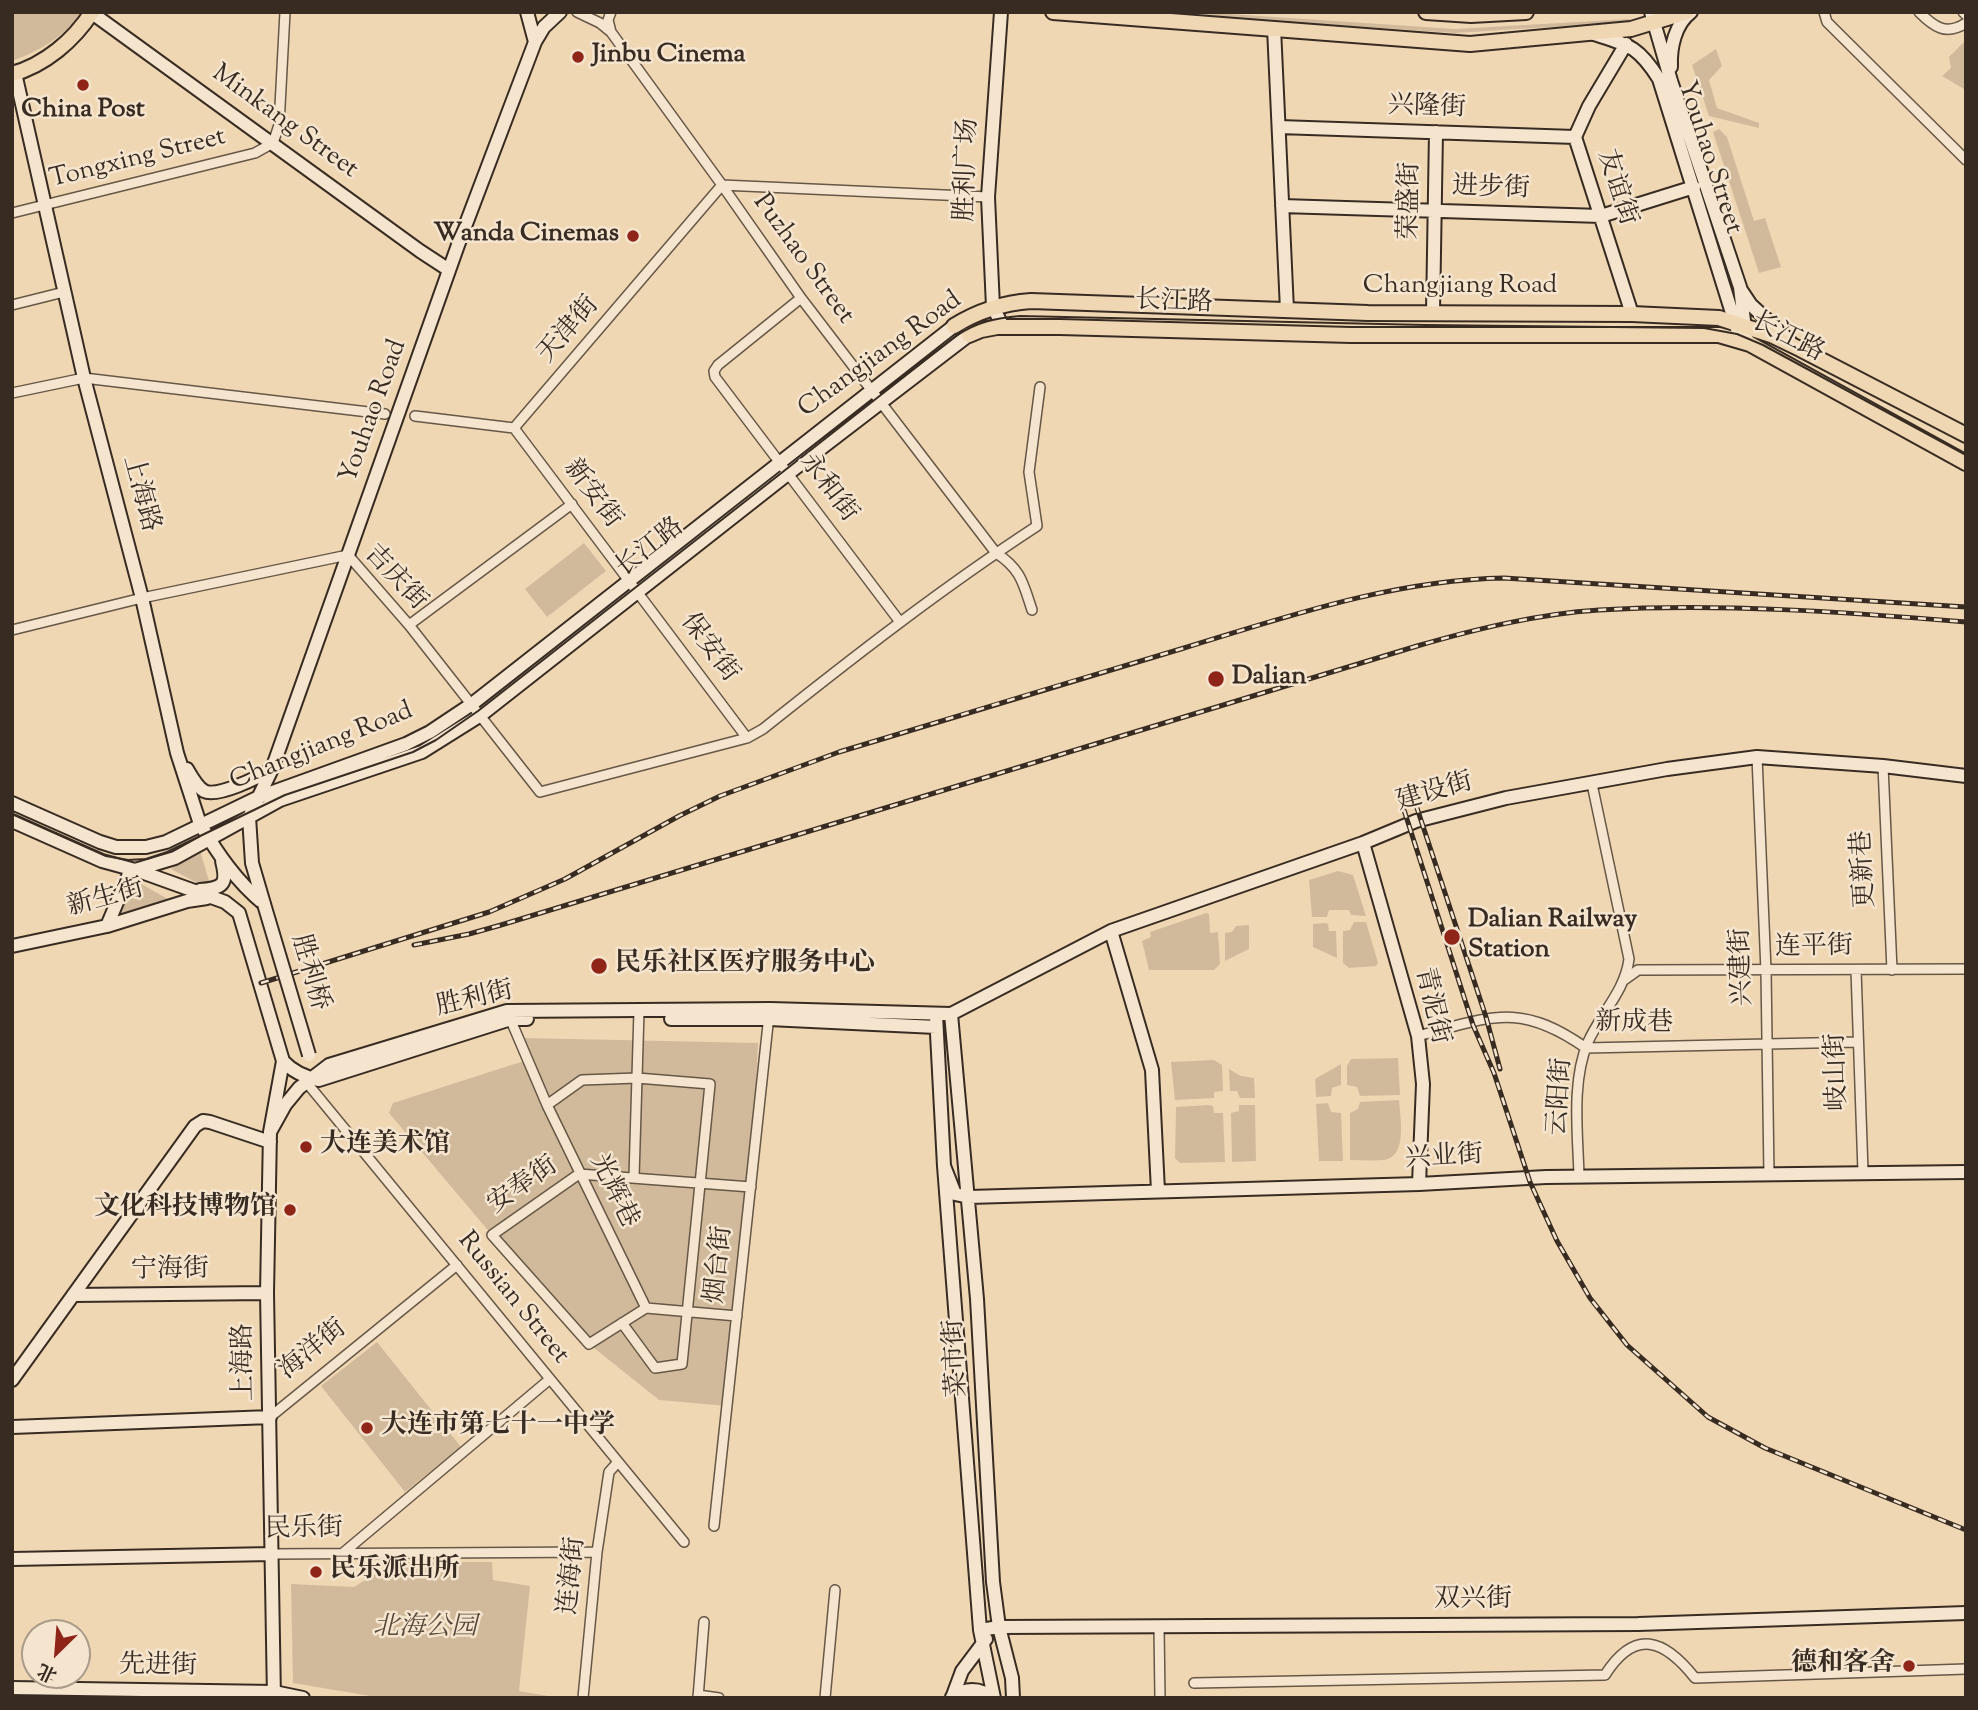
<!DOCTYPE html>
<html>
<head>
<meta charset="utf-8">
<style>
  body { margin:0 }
  #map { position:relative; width:1978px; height:1710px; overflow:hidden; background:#f0d7b4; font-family:"Sorts Mill Goudy","Noto Serif SC",serif }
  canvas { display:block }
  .frame { position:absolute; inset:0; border:14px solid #382c22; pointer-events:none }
  .north { position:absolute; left:21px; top:1619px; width:70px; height:70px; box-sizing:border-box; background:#f5e5ce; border:2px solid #a99b89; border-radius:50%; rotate:205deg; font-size:19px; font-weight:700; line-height:28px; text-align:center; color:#382c22 }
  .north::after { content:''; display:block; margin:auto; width:24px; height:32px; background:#8f2418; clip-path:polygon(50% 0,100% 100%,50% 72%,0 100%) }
</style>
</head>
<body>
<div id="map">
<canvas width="1978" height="1710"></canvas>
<div class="frame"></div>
<div class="north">北</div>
</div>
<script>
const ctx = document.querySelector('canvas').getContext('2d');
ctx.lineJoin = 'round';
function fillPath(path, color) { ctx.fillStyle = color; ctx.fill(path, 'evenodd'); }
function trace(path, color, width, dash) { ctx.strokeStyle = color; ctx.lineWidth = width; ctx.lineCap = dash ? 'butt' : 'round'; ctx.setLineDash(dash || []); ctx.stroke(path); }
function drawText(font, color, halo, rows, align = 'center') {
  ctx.font = font + ' "Sorts Mill Goudy","Noto Serif SC",serif'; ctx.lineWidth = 5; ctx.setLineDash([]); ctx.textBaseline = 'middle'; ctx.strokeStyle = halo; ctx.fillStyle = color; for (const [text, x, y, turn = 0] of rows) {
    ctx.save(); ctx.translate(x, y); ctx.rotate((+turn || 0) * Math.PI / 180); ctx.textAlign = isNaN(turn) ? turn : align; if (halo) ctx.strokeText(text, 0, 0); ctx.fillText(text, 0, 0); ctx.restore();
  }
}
fillPath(new Path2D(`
  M15,12H81C65,37 39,51 12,61V14Z
  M1144,12H1200L1455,29L1630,19V22L1455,33Z
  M1966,40V88L1964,89L1942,76L1951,68L1949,57Z
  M1716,49L1722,66L1709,80L1717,108L1759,123V128L1709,116L1692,65Z
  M1719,129L1727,137L1754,221L1765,218L1781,267L1759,273L1713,132Z
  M584,543L606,571L547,617L525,589Z
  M200,850L209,881L201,885L171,869Z
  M1338,871L1353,875L1366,916L1351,915L1349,910H1329L1327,917H1312L1309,880Z
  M138,882L173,902L117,916L130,884Z
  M1206,913L1209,914L1210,933L1218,932L1220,964L1214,970H1149L1142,941L1151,937L1150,932Z
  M1354,922H1366L1378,963L1376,966L1349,968L1343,963V931L1350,930Z
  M1325,923L1328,924L1329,931H1336L1337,958L1313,947V924Z
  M1249,925V949L1225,961V933L1232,932L1236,926Z
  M524,1038L758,1043L751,1187L727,1406L659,1400L589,1344L492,1235L389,1113L393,1103L527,1060L532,1056Z
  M1398,1058L1400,1095L1360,1096L1357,1087L1347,1085V1066L1351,1059Z
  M1214,1060L1222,1065L1223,1091L1214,1092V1098L1175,1100L1171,1062Z
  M1341,1064V1085L1332,1088L1331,1096L1316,1097L1315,1079Z
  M1229,1069L1241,1076L1254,1078L1255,1098H1240L1237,1091H1230Z
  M1399,1100C1400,1117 1408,1157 1384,1160C1373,1161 1361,1160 1350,1160V1113L1358,1109L1360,1102Z
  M1328,1103L1331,1112L1341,1113L1343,1161H1319L1316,1104Z
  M1208,1105L1213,1106L1214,1113H1223L1225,1162L1180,1163L1175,1158L1176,1107Z
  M1239,1105H1255L1256,1161L1232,1162L1231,1113L1239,1111Z
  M377,1342L461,1447L405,1492L321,1386Z
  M394,1562H492L493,1580L530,1586L519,1691L560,1698H382L293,1683L291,1584L354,1587Z`), '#d1ba9b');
const street = new Path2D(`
  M577,12L600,23L611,32L722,185L801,298L996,553C1021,569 1023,583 1032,610
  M1824,12L1827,22L1966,160
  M1919,12C1934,27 1946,36 1966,23
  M1963,12L1966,15
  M611,32L608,20L611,12
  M12,213L255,153L273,143L279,125L285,12
  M801,298L718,365L714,371L715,377L900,622
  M12,305L64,292
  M12,393L84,378L385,414
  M415,416L514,428
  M514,428L722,185L988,197
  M514,428L747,738
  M409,625L572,504
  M12,630L142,598L348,555L409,625L540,792L747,738L763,729C852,658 942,588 1037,526L1029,472L1040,387
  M1757,757L1766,971L1769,1175
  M1883,766L1892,970
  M1856,970L1863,1172
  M1624,980L1638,970L1966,969
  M509,1016L547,1105L646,1308
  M1418,1036C1491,1017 1519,1001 1586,1048L1858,1042
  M307,1083L684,1542
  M547,1105L582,1080L637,1078L710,1084L682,1364L655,1368L622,1323
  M634,1177L639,1011
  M1579,1177C1578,1134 1571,1082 1588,1042C1601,1013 1625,991 1629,959L1592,784
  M646,1308L589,1344L492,1235L579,1174L751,1187
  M646,1308L737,1316
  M270,1417L457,1265
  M714,1526L769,1015
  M343,1553L550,1379
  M272,1554L597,1552
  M1159,1627L1160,1698
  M1194,1683L1605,1675C1635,1628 1664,1639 1695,1678L1966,1669
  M698,1695L719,1698
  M583,1698L597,1552L609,1472L618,1462
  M698,1698L704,1622
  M825,1698L835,1590`);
const secondary = new Path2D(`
  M527,12L535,42
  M1001,12L988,197L993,307L1003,327
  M1651,12L1671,81L1740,287L1746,338L1750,344
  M92,13L420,251L449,270
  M1274,28L1287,310
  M1594,34C1629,45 1638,46 1659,79L1737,329
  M1626,44L1589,106L1575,137L1632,314
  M1671,67C1670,48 1675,24 1691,12
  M15,73L84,378L142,598L177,753L200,824C218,854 236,881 264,904
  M1279,127L1575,137
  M1282,206L1601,216L1694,187
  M1741,290L1751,305L1789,340
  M1433,312L1436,132
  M187,769C191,776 197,787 204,791C217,798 259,777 272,769
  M12,803L100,842L116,847H146L166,842L259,797L406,744L430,732L472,704L954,326
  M12,821L102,861L135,870L175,858L280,800L422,752L481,715L789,473L969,335
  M1363,843L1418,1036L1423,1084L1419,1184
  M136,870L225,902L239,913L283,1061L270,1132L267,1293L274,1698
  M200,890C223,888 228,885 222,861
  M264,904L252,863L249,817L272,769L458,245L535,42L544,27L560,12
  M107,926L131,869
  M1111,931L1152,1070L1158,1191
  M12,946L107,926L187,901L207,898
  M951,1014L977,1299L993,1582L999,1627L1012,1678L1013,1698
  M936,1015L944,1166L980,1630L994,1698
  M671,1019H769L936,1027
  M283,1061C293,1072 304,1077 319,1080L511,1019H527
  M270,1132L285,1105L299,1088L329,1065L507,1011L770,1009L951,1014L1111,931L1363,843L1416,821L1506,798L1667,769L1757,757L1883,766L1966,776
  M944,1166L955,1194L969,1197L1419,1184L1546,1177L1966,1172
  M73,1295L267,1293
  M12,1380L195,1126L203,1121L210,1122L270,1142
  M12,1427L270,1417
  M12,1559L272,1554
  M980,1630L999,1627L1638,1624L1966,1613
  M12,1688L274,1692L303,1698
  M952,1697C965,1688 980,1687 992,1698
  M952,1698L962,1671L986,1639`);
const primary = new Path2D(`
  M1053,12L1470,44L1631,29L1687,12
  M1426,12L1471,15L1526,12
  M12,74C45,65 74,40 92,12
  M954,326C978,311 1002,303 1031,301L1368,313L1632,314L1719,318L1771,335L1800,349L1966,435
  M969,335L981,330L997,327H1060L1351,335H1719L1750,344L1966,463`);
trace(street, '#665746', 12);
trace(secondary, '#382c22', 16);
trace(primary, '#382c22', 18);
trace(street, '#f5e5ce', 9);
trace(secondary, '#f5e5ce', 12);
trace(primary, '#f0d7b4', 14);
trace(new Path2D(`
  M12,814L106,856L128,860L146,859L167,852L285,795L413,752L436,740L478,711L956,336C976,322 996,318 1020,316L1426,325L1704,328L1737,334L1763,345L1966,455`), '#382c22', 2);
const rail = new Path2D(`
  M1416,805L1486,1017L1500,1069
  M1404,810L1473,1025L1494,1073L1530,1182L1557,1241L1590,1298L1627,1345L1708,1417L1765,1448L1966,1530
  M414,945L469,934L501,925L1417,646C1476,629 1537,614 1599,610C1721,603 1844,612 1966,622
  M261,983L489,912L565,879L679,816L720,796L839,752C954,717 1069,682 1184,648C1289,616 1393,580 1504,578L1966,607`);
trace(rail, '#382c22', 5);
trace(rail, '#f5e5ce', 2.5, [8]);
const secondaryBridge = new Path2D(`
  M264,904L309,1055`);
trace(secondaryBridge, '#382c22', 16, []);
trace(secondaryBridge, '#f5e5ce', 12);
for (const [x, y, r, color] of [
  [578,57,7,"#8f2418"],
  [83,85,7,"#8f2418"],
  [633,236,7,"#8f2418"],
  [1216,679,9,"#8f2418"],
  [1452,937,9,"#8f2418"],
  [599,966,9,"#8f2418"],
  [306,1147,7,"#8f2418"],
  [290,1210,7,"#8f2418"],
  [367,1428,7,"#8f2418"],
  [316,1572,7,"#8f2418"],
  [1909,1666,7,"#8f2418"]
]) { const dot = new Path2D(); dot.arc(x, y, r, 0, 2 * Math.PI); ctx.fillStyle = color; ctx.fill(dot); trace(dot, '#f5e5ce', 2.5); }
drawText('bold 26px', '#382c22', '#f5e5ce', [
  ["Jinbu Cinema",592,57],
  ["China Post",83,112,"center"],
  ["Wanda Cinemas",619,236,"right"],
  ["Dalian",1232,679],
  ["Dalian Railway",1468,922],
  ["Station",1468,952],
  ["民乐社区医疗服务中心",615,966],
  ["大连美术馆",320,1147],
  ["文化科技博物馆",276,1210,"right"],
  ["大连市第七十一中学",381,1428],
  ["民乐派出所",330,1572],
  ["德和客舍",1895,1666,"right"]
], 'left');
drawText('26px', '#382c22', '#f5e5ce', [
  ["兴隆街",1427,109,2],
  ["Minkang Street",284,123,36],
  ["Youhao Street",1708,158,72],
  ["Tongxing Street",138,160,-14],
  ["胜利广场",969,170,-88],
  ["友谊街",1615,188,72],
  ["进步街",1491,190,2],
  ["荣盛街",1412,201,-89],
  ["Puzhao Street",802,260,54],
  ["Changjiang Road",1460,288],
  ["长江路",1174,304,2],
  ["天津街",570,331,-49],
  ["长江路",1787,339,27],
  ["Changjiang Road",881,356,-36],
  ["Youhao Road",375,412,-70],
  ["永和街",827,489,53],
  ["上海路",139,494,75],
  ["新安街",591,495,53],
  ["长江路",651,549,-38],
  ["吉庆街",394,579,47],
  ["保安街",708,649,53],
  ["Changjiang Road",322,748,-22],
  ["建设街",1435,794,-16],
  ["更新巷",1866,869,-93],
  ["新生街",106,900,-15],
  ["连平街",1814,949,-1],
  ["兴建街",1744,967,-92],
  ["胜利桥",308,973,74],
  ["胜利街",475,1001,-13],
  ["青泥街",1430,1006,77],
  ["新成巷",1634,1025,1],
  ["岐山街",1839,1072,-92],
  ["云阳街",1562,1097,-86],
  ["兴业街",1444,1159,-3],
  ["安奉街",524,1187,-35],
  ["光辉巷",612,1192,64],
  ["烟台街",721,1265,-84],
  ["宁海街",170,1272,-1],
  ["Russian Street",512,1299,51],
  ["海洋街",314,1351,-39],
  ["菜市街",958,1358,-93],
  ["上海路",246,1362,-91],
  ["民乐街",304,1531,-1],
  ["连海街",574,1576,-84],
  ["双兴街",1473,1602],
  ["先进街",158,1668,1]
]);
drawText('italic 26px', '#57483a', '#f5e5ce', [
  ["北海公园",425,1630]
]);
</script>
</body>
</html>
